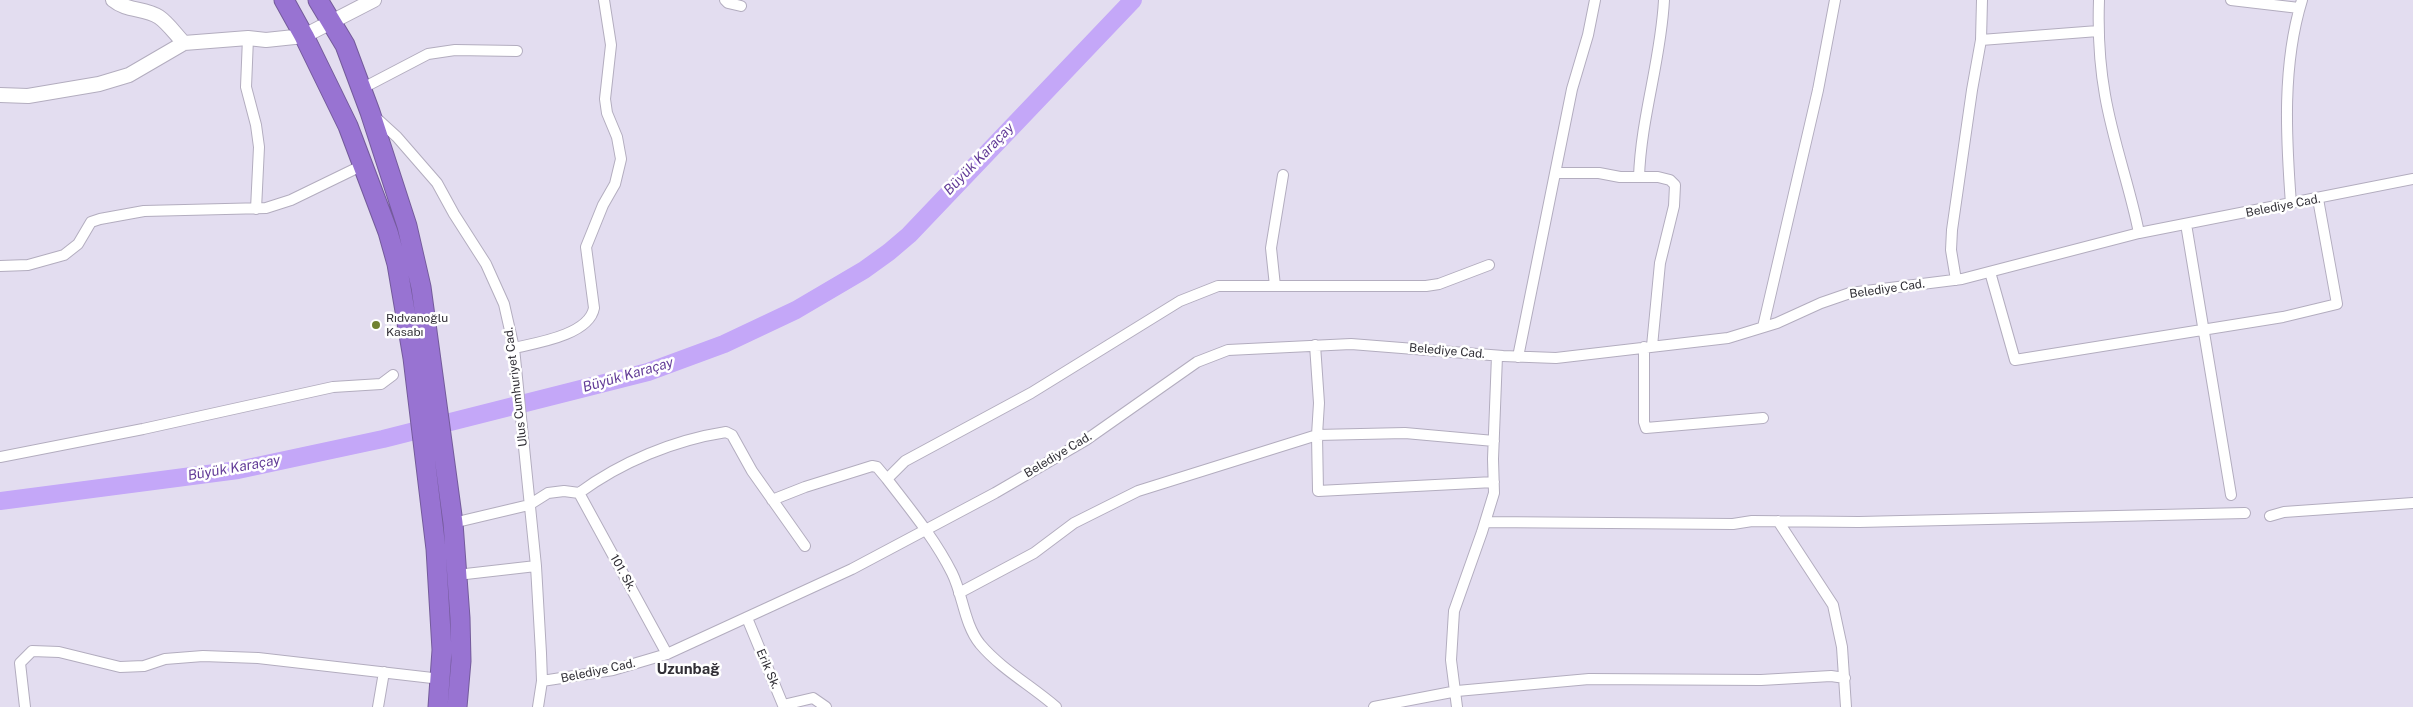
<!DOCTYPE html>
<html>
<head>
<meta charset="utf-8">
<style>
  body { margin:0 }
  canvas { display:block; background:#e3ddf0 }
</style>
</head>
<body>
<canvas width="2413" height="707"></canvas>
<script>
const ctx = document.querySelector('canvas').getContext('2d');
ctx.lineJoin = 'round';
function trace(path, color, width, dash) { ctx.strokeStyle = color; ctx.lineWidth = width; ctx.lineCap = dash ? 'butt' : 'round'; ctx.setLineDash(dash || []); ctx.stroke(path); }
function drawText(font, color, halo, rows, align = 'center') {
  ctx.font = font + ' "Public Sans",sans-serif'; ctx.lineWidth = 5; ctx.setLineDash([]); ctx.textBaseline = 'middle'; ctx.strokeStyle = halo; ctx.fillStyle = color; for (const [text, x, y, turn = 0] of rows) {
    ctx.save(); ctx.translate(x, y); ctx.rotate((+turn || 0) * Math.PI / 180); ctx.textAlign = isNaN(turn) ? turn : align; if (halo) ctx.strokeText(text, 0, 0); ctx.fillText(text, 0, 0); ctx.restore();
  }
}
trace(new Path2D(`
  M0,501L238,470L383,439L648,372L724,344L796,310L864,270L889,252L909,235L1133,0`), '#c4a7f8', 18);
const street = new Path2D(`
  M725,0L728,3L741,6
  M2099,0C2098,29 2100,67 2105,95C2113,142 2130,187 2139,233
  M2231,0L2299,8
  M248,38L246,87L256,125L259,147L256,209
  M1981,40L2098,31
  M361,89L428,54L455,50L517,51
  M374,116L397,137L437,183L454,214L486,264L504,304L514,348L536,566L541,653L542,681L538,707
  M1555,173H1599L1620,177H1658L1670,180L1675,185L1674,206L1660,263L1652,346
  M1639,177C1641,117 1661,60 1664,0
  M2291,204C2286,137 2282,65 2302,0
  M2186,224L2231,495
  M0,266L28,265L64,255L78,244L91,222L100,219L144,211L266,208L291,200L361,166
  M1990,272L2015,360L2283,317L2337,304L2318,199
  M1956,280L1951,250L1952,230L1972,90L1981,40L1982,0
  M1275,286L1271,248L1283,175
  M1763,327L1818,90L1835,0
  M1315,345L1319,403L1317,435L1318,491L1494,482
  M1644,347V422L1646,428L1763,418
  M514,348C536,343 589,335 594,308L586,247L603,205L615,184L621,159L617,137L607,113L605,99L611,45L604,0
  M1518,357L1572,89L1588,35L1595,0
  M0,457L143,429L333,387L381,384L393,375
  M579,493L667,654
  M772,500L805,487L872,466L877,467L887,479
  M2270,516L2284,512L2413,503
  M1778,521L1833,605L1842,647L1846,707
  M1486,522L1733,524L1752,521L1859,522L2245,513
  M453,523L529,505L548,493L564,491L579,493C621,462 674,440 726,432L732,435L752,471L805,546
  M457,575L536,566
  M959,593L1034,553L1074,523L1138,491L1317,435L1405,433L1494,441
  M747,618L783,705L813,698L826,707
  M542,681L613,670L667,654L852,569L995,493L1086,440L1197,362L1228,350L1351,344L1503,356L1556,358L1728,338L1777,323L1821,303L1850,293L1962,279L2139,233L2413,179
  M25,707L20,663L32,651L59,652L120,667L144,666L165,659L203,656L258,658L441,679
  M378,707L384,672
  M1056,707C1032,686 1001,669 980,644C964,624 963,595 952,573C935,539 910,509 887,479L905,461L1031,393L1180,301L1218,286H1426L1439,284L1489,265
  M1374,707L1457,691L1589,679L1761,680L1831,676L1845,678
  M1457,707L1451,660L1454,611L1482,532L1494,493L1493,459L1497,356`);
const secondary = new Path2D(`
  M113,0C126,11 145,8 159,17C168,23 176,35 184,43
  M0,95L28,96L99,84L129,75L184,43L248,38L266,40L304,36L374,0`);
const highway = new Path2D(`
  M284,0L304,36L348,126L388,232L397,264L413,358L436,549L442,650L438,707
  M318,0L345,45L370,112L407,226L421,287L453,523L460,618L461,661L457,707`);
trace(street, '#b3adbf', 12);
trace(secondary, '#b3adbf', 16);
trace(highway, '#745b9b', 21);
trace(street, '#fff', 10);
trace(secondary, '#fff', 14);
trace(highway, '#9873d2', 19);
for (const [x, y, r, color] of [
  [376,325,5,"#708131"]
]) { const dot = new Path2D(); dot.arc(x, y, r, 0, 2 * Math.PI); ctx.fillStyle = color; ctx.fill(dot); trace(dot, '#fff', 2); }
drawText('12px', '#312f36', '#fff', [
  ["Belediye Cad.",2283,206,-11],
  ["Belediye Cad.",1887,289,-8],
  ["Belediye Cad.",1447,351,5],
  ["Ulus Cumhuriyet Cad.",516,387,-97],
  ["Belediye Cad.",1058,455,-31],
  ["101. Sk.",623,573,61],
  ["Erik Sk.",768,669,67],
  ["Belediye Cad.",598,671,-12]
]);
drawText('12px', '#312f36', '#fff', [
  ["Rıdvanoğlu",386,318],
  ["Kasabı",386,332]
], 'left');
drawText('italic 14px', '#623b97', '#fff', [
  ["Büyük Karaçay",979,159,-46],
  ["Büyük Karaçay",628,375,-16],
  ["Büyük Karaçay",234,468,-10]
]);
drawText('bold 15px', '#312f36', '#fff', [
  ["Uzunbağ",688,669]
]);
</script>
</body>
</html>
